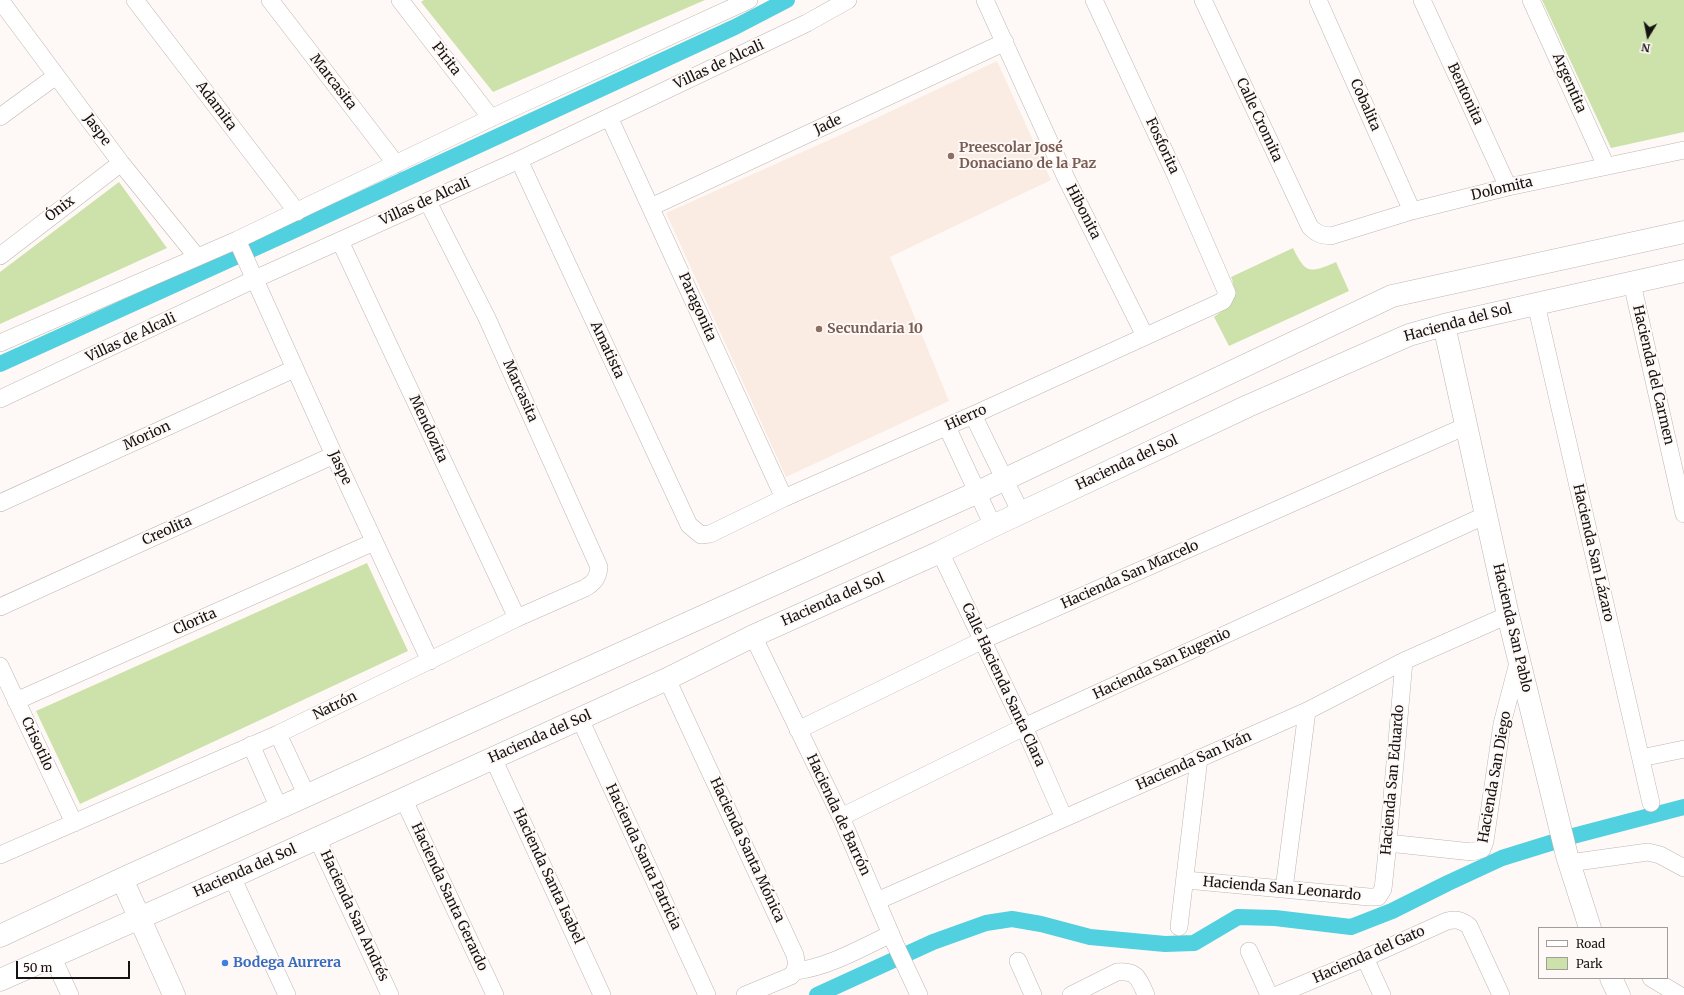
<!DOCTYPE html>
<html>
<head>
<meta charset="utf-8">
<style>
  body { margin:0 }
  #map { position:relative; width:1684px; height:995px; overflow:hidden; background:#fef9f7; font-family:Merriweather,serif }
  canvas { display:block }
  .legend { position:absolute; left:1538px; top:927px; width:130px; height:52px; box-sizing:border-box; background:#fef9f7; border:1px solid #a19d9b; margin:0; padding:5px 7px; list-style:none; font-size:12px; color:#151311 }
  .legend li { display:flex; align-items:center; gap:8px; height:20px }
  .legend b { width:20px; border:1px solid #a19d9b }
  .north { position:absolute; left:1628px; top:16px; width:40px; height:40px; -webkit-text-stroke:3px #fef9f7; paint-order:stroke; rotate:190deg; font-size:11px; font-weight:700; line-height:16px; text-align:center; color:#151311 }
  .north::after { content:''; display:block; margin:auto; width:14px; height:18px; background:#151311; clip-path:polygon(50% 0,100% 100%,50% 72%,0 100%) }
  .scale { position:absolute; left:16px; top:961px; width:114px; height:18px; box-sizing:border-box; border:2px solid #151311; border-top:0; padding-left:5px; font-size:12px; line-height:14px; white-space:nowrap; color:#151311; -webkit-text-stroke:3px #fef9f7; paint-order:stroke }
</style>
</head>
<body>
<div id="map">
<canvas width="1684" height="995"></canvas>
<ul class="legend">
<li><b style="height:5px;background:#fff"></b>Road</li>
<li><b style="height:11px;background:#cce2aa"></b>Park</li>
</ul>
<div class="north">N</div>
<div class="scale">50 m</div>
</div>
<script>
const ctx = document.querySelector('canvas').getContext('2d');
ctx.lineJoin = 'round';
function fillPath(path, color) { ctx.fillStyle = color; ctx.fill(path, 'evenodd'); }
function trace(path, color, width, dash) { ctx.strokeStyle = color; ctx.lineWidth = width; ctx.lineCap = dash ? 'butt' : 'round'; ctx.setLineDash(dash || []); ctx.stroke(path); }
function drawText(font, color, halo, rows, align = 'center') {
  ctx.font = font + ' Merriweather,serif'; ctx.lineWidth = 4; ctx.setLineDash([]); ctx.textBaseline = 'middle'; ctx.strokeStyle = halo; ctx.fillStyle = color; for (const [text, x, y, turn = 0] of rows) {
    ctx.save(); ctx.translate(x, y); ctx.rotate((+turn || 0) * Math.PI / 180); ctx.textAlign = isNaN(turn) ? turn : align; if (halo) ctx.strokeText(text, 0, 0); ctx.fillText(text, 0, 0); ctx.restore();
  }
}
fillPath(new Path2D(`
  M997,61L1051,180L890,257L949,401L786,477L666,213L847,132Z`), '#faece2');
fillPath(new Path2D(`
  M424,0H705L493,92L421,2Z
  M1542,0H1684V132L1611,148Z
  M119,182L167,248L0,324V272Z
  M1293,248C1306,275 1310,273 1336,262L1349,291L1229,346L1214,317C1217,314 1222,312 1224,309C1232,301 1236,286 1231,277Z
  M367,563L408,651L80,804L36,711Z`), '#cce2aa');
trace(new Path2D(`
  M0,364L297,229L735,27L787,0
  M817,995L933,942L986,923L1012,919L1041,924L1090,937L1165,944L1194,943L1238,917L1275,918L1351,927L1392,911L1448,883L1502,858L1573,836L1684,807`), '#51d0df', 16);
const street = new Path2D(`
  M0,0L121,163L197,257
  M135,0L297,212
  M270,0L396,164
  M400,0L491,118
  M985,0L1066,178L1145,336
  M1203,0L1310,227C1317,234 1321,235 1331,236L1412,211L1508,187L1684,150
  M1318,0L1412,211
  M1422,0L1508,187
  M1531,0L1606,166
  M0,117L56,76
  M609,117L784,498
  M519,160L689,525L701,535L710,534L784,498L973,415L1223,301L1227,293L1176,176L1094,0
  M651,207L1005,42
  M237,240L334,455L430,661
  M340,241L517,618
  M0,256L121,163
  M1632,283L1684,514
  M1536,304L1651,803
  M0,343L237,240L491,118L749,0
  M0,399L255,279L519,160L807,23L848,0
  M973,415L1021,513
  M947,427L993,526
  M0,503L294,369
  M940,552L1024,727L1064,818
  M0,607L334,455
  M753,636L841,817L895,944L919,995
  M0,666L74,823
  M667,679L795,955C797,964 797,969 791,976L745,995
  M16,701L374,542
  M580,719L707,995
  M798,730L983,640L1466,426
  M278,734L307,796
  M251,745L279,808
  M493,758L602,995
  M1641,758L1684,749
  M403,798L495,995
  M841,817L1024,727L1486,515
  M317,838L390,995
  M1388,843L1472,852L1482,849L1485,841L1502,724L1519,659
  M0,855L278,734L517,618L585,588C594,583 598,578 599,567L487,318L428,202
  M1569,863L1648,852L1660,855L1684,868
  M232,877L287,995
  M1186,880L1369,897H1378L1383,889L1388,843L1404,661
  M1284,889L1307,711
  M877,901L1307,711L1404,661L1508,615
  M1179,927L1199,758
  M1249,951L1269,995
  M52,956L70,995
  M1365,958L1382,995
  M1018,961L1033,995
  M796,971C829,967 861,948 891,934
  M1651,978L1679,995
  M1071,995L1117,972C1137,970 1139,979 1146,995
  M1277,995L1365,958L1447,921C1457,919 1461,920 1469,926L1501,995`);
const secondary = new Path2D(`
  M1444,325L1508,615L1567,856L1590,928
  M122,879L174,995
  M0,936L122,879L978,492L1392,296L1684,232
  M1611,978L1619,995
  M0,980L232,877L667,679L753,636L940,552L993,526L1248,406L1409,335L1444,325L1536,304L1684,271`);
trace(street, '#beb6b2', 18);
trace(secondary, '#beb6b2', 23);
trace(street, '#fff', 17);
trace(secondary, '#fff', 22);
for (const [x, y, r, color] of [
  [951,156,4,"#8d6e63"],
  [819,329,4,"#8d6e63"],
  [225,963,4,"#3f7fe0"]
]) { const dot = new Path2D(); dot.arc(x, y, r, 0, 2 * Math.PI); ctx.fillStyle = color; ctx.fill(dot); trace(dot, '#fef9f7', 1.5); }
drawText('14px', '#151311', '#fef9f7', [
  ["Pirita",446,59,52],
  ["Villas de Alcali",719,65,-25],
  ["Marcasita",333,82,52],
  ["Argentita",1569,83,66],
  ["Bentonita",1465,94,65],
  ["Cobalita",1365,105,66],
  ["Adamita",216,106,53],
  ["Calle Cromita",1259,120,65],
  ["Jade",828,125,-25],
  ["Jaspe",97,130,53],
  ["Fosforita",1162,146,65],
  ["Dolomita",1502,189,-13],
  ["Villas de Alcali",425,202,-24],
  ["Ónix",60,209,-37],
  ["Hibonita",1083,212,63],
  ["Paragonita",697,307,66],
  ["Hacienda del Sol",1458,323,-15],
  ["Villas de Alcali",131,338,-25],
  ["Amatista",607,350,65],
  ["Hacienda del Carmen",1653,375,77],
  ["Marcasita",520,391,66],
  ["Hierro",966,418,-24],
  ["Mendozita",428,429,65],
  ["Morion",147,436,-25],
  ["Hacienda del Sol",1127,463,-25],
  ["Jaspe",340,468,65],
  ["Creolita",167,531,-24],
  ["Hacienda San Lázaro",1593,553,77],
  ["Hacienda San Marcelo",1130,575,-24],
  ["Hacienda del Sol",833,600,-24],
  ["Clorita",195,622,-24],
  ["Hacienda San Pablo",1512,628,77],
  ["Hacienda San Eugenio",1162,664,-25],
  ["Calle Hacienda Santa Clara",1003,685,65],
  ["Natrón",335,706,-26],
  ["Hacienda del Sol",540,737,-24],
  ["Crisotilo",37,744,65],
  ["Hacienda San Iván",1194,761,-24],
  ["Hacienda San Diego",1495,777,-80],
  ["Hacienda San Eduardo",1393,780,-85],
  ["Hacienda de Barrón",838,815,65],
  ["Hacienda Santa Mónica",747,850,65],
  ["Hacienda Santa Patricia",643,857,65],
  ["Hacienda del Sol",245,871,-24],
  ["Hacienda Santa Isabel",548,876,65],
  ["Hacienda San Leonardo",1282,889,5],
  ["Hacienda Santa Gerardo",449,897,65],
  ["Hacienda San Andrés",354,916,65],
  ["Hacienda del Gato",1369,955,-24]
]);
drawText('bold 14px', '#785e54', '#fef9f7', [
  ["Preescolar José",959,148],
  ["Donaciano de la Paz",959,164],
  ["Secundaria 10",827,329]
], 'left');
drawText('bold 14px', '#366cbe', '#fef9f7', [
  ["Bodega Aurrera",233,963]
], 'left');
</script>
</body>
</html>
